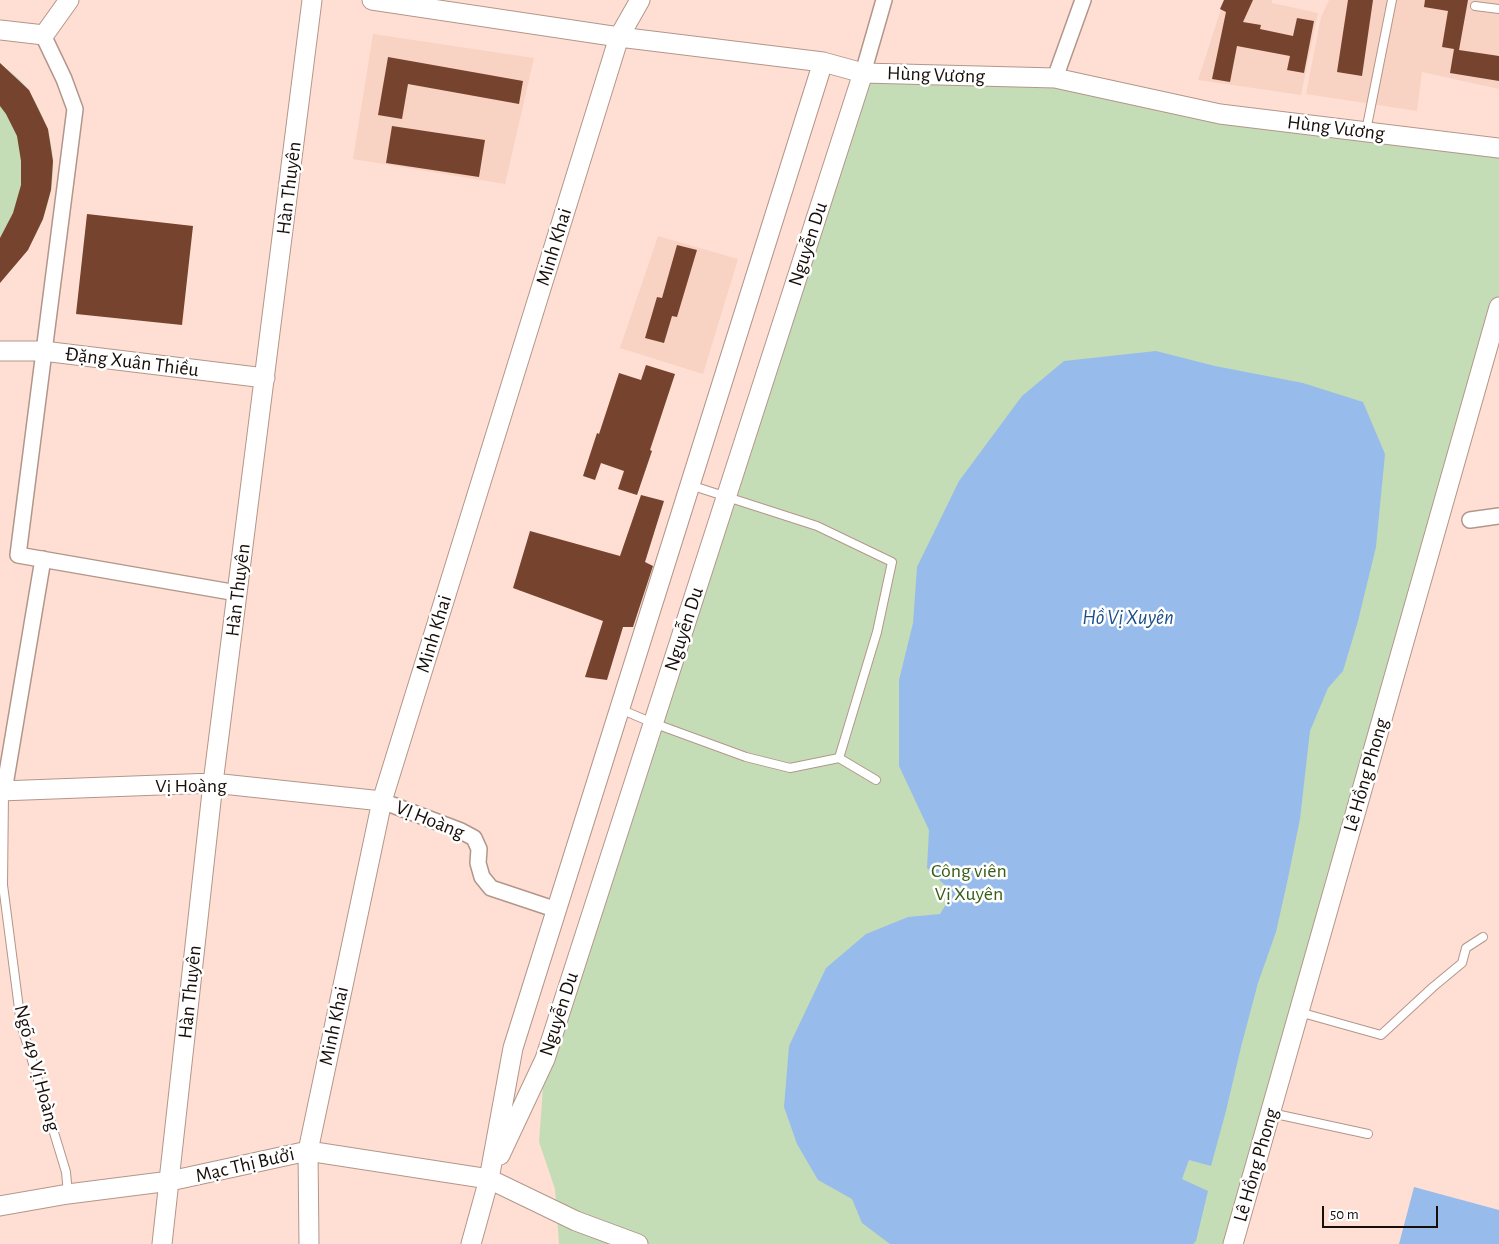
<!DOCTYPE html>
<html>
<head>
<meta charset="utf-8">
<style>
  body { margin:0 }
  #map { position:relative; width:1499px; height:1244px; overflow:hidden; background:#ffdfd3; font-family:"Alegreya Sans",sans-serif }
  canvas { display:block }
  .scale { position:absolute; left:1322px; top:1206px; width:116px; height:22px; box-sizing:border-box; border:2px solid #170d09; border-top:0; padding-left:6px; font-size:15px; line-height:18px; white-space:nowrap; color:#170d09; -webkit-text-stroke:4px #fff; paint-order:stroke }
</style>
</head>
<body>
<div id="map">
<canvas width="1499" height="1244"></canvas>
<div class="scale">50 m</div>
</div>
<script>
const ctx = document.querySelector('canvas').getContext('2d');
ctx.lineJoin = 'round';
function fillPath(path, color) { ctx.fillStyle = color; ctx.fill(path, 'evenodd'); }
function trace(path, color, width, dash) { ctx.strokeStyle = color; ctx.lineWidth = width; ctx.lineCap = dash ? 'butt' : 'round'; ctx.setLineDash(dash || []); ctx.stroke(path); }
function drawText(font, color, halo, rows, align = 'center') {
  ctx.font = font + ' "Alegreya Sans",sans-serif'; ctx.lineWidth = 5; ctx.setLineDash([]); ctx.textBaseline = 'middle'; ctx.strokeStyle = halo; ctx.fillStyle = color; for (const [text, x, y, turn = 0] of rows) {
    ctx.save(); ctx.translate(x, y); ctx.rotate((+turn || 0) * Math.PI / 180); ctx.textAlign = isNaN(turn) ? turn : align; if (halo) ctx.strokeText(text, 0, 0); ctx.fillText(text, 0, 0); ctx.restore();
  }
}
fillPath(new Path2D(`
  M1224,0H1272V3L1318,13L1301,95L1198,80Z
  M1329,0H1499V89L1422,72L1417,111L1306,94L1321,17Z
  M373,34L534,58L505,184L353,159Z
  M658,236L738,259L703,374L620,348Z`), '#f8d2c2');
fillPath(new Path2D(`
  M0,63C10,72 24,81 30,93C43,113 52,137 53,161C55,203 33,255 0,279Z
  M863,73L1055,78L1220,114L1499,148V304L1229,1244H559L555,1189L539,1142L545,1059Z`), '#c5ddb6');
fillPath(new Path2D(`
  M1156,351L1215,366L1303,383L1363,402L1385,454L1376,547L1358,621L1343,671L1328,688L1310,731L1300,819L1287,883L1276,932L1258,983L1241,1047L1226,1111L1211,1166L1189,1160L1182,1179L1208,1191L1196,1241L1193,1244H890L862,1223L852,1199L818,1180L797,1144L784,1107L789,1046L826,968L866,934L908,917L940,914L953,893L927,868L929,830L899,766V680L913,623L917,567L959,481L1022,396L1064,361Z
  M1414,1187L1499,1210V1244H1399Z`), '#97bceb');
fillPath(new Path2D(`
  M1224,0H1253L1243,22L1261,25L1260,29L1293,36L1297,18L1314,21L1304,73L1287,70L1290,56L1237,46L1230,82L1212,79L1226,12L1220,9Z
  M1348,0H1373L1362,76L1337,72Z
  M1425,0H1468L1459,50L1499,56V81L1450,73L1454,49L1442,47L1448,11L1424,7Z
  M388,57L523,81L519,104L408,84L402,119L378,115Z
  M0,63L29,90L48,129L53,161L51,190L43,219L28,250L0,283V238L13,213L21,185V161L17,136L6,114L0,106Z
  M392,126L485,140L479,177L386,163Z
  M87,214L193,226L182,325L76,314Z
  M677,245L697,250L677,317L672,316L664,343L645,338L657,297L662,298Z
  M646,365L675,374L650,450L652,451L637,495L618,489L624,471L601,463L595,480L583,476L597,433L599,434L619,373L641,380Z
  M641,495L664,501L645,562L653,566L633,627H623L607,680L585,677L603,621L513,588L530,531L620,556Z`), '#76432e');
const service = new Path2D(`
  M1475,6L1499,9
  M1366,131L1392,0
  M620,709L653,723L746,757L790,768L839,758L877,632L892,562L817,526L690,485
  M839,758L876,780
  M4,792L3,885L21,1024L66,1172L68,1194
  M1299,1012L1381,1035L1433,987L1462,963L1466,948L1483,937
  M1271,1113L1368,1134`);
const minor = new Path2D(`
  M43,35L64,79L75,109L18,555L237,593
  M863,73L884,0
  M1055,78L1083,0
  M1470,520L1499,516
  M4,791L43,559
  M382,801L461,831L474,838L479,849L478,863L482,877L491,888L557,910`);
const tertiary = new Path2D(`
  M372,0L619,37L823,62L863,73L1055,78L1220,114L1499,148
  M0,30L44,35L69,0
  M0,351H43L265,378
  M0,791L213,783L382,801
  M500,1155L545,1059L863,73
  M0,1206L68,1194L170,1181L308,1151L489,1179L576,1221L638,1244
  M162,1244L213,783L312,0
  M309,1244L308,1151L382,801L619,37L640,0
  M471,1244L489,1179L513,1048L823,62
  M1233,1244L1499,307`);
trace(service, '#b3968b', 10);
trace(minor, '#b3968b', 18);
trace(tertiary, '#b3968b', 21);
trace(service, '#fff', 8);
trace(minor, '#fff', 15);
trace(tertiary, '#fff', 19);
drawText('20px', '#170d09', '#fff', [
  ["Hùng Vương",936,75,2],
  ["Hùng Vương",1336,128,7],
  ["Hàn Thuyên",289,188,-83],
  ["Nguyễn Du",808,244,-72],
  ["Minh Khai",554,247,-73],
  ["Đặng Xuân Thiều",132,362,7],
  ["Hàn Thuyên",238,590,-83],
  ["Nguyễn Du",684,629,-72],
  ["Minh Khai",434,634,-73],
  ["Lê Hồng Phong",1366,775,-74],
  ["Vị Hoàng",191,786],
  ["VỊ Hoàng",430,820,22],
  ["Hàn Thuyên",190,992,-84],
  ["Nguyễn Du",559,1014,-72],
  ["Minh Khai",334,1026,-78],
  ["Ngõ 49 Vị Hoàng",37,1068,75],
  ["Mạc Thị Bưởi",245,1165,-13],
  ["Lê Hồng Phong",1256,1165,-74]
]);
drawText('20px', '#385e16', '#fff', [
  ["Công viên",969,871],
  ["Vị Xuyên",969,894]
]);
drawText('italic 21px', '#1c4e87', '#fff', [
  ["Hồ Vị Xuyên",1128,618]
]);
</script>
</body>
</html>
